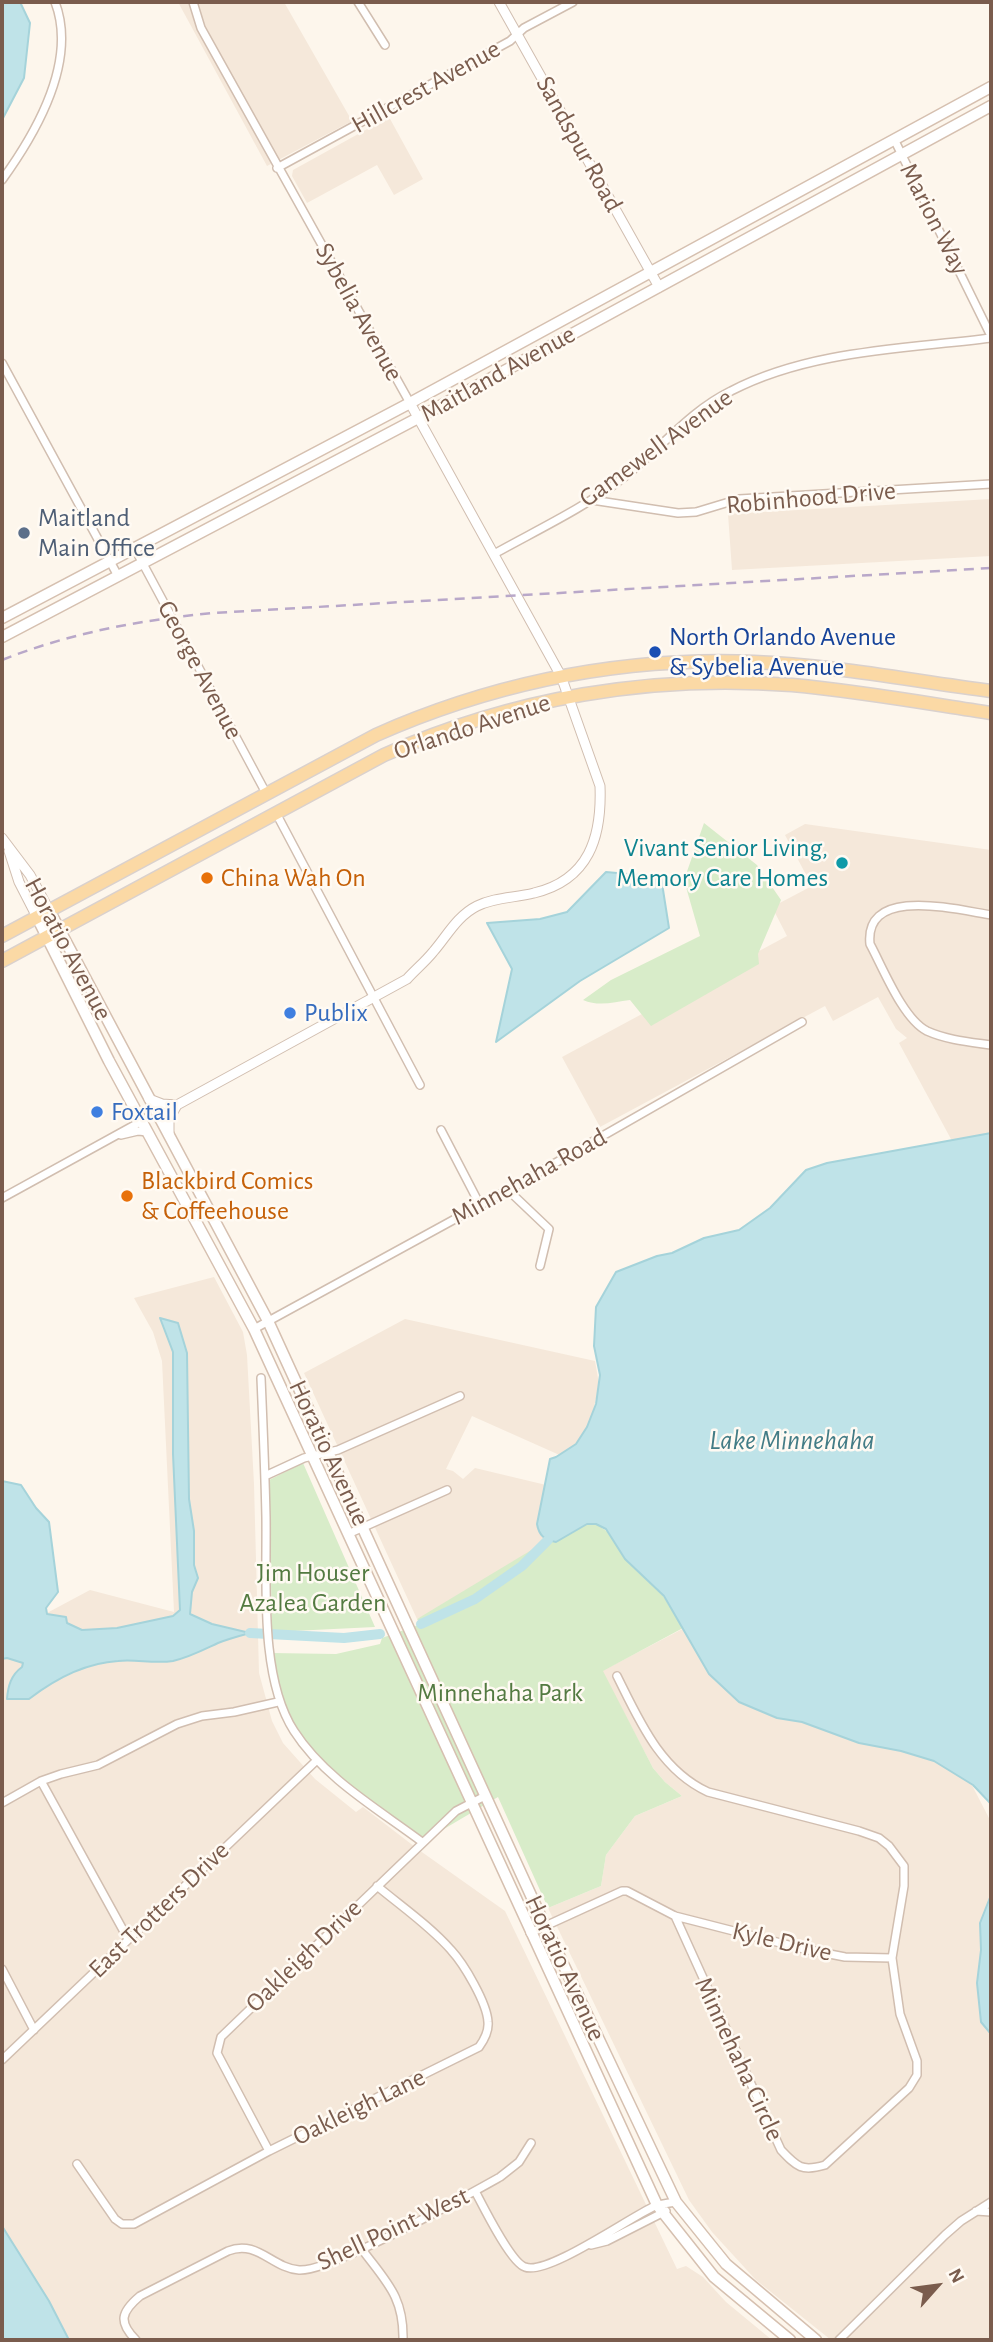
<!DOCTYPE html>
<html>
<head>
<meta charset="utf-8">
<style>
  body { margin:0 }
  #map { position:relative; width:993px; height:2342px; overflow:hidden; background:#fdf6ec; font-family:"Alegreya Sans",sans-serif }
  canvas { display:block }
  .frame { position:absolute; inset:0; border:4px solid #7a5c4d; pointer-events:none }
  .north { position:absolute; left:902px; top:2251px; width:70px; height:70px; -webkit-text-stroke:5px #fffaf3; paint-order:stroke; rotate:62deg; font-size:19px; font-weight:700; line-height:28px; text-align:center; color:#7a5c4d }
  .north::after { content:''; display:block; margin:auto; width:24px; height:32px; background:#7a5c4d; clip-path:polygon(50% 0,100% 100%,50% 72%,0 100%) }
</style>
</head>
<body>
<div id="map">
<canvas width="993" height="2342"></canvas>
<div class="frame"></div>
<div class="north">N</div>
</div>
<script>
const ctx = document.querySelector('canvas').getContext('2d');
ctx.lineJoin = 'round';
function fillPath(path, color) { ctx.fillStyle = color; ctx.fill(path, 'evenodd'); }
function trace(path, color, width, dash) { ctx.strokeStyle = color; ctx.lineWidth = width; ctx.lineCap = dash ? 'butt' : 'round'; ctx.setLineDash(dash || []); ctx.stroke(path); }
function drawText(font, color, halo, rows, align = 'center') {
  ctx.font = font + ' "Alegreya Sans",sans-serif'; ctx.lineWidth = 5; ctx.setLineDash([]); ctx.textBaseline = 'middle'; ctx.strokeStyle = halo; ctx.fillStyle = color; for (const [text, x, y, turn = 0] of rows) {
    ctx.save(); ctx.translate(x, y); ctx.rotate((+turn || 0) * Math.PI / 180); ctx.textAlign = isNaN(turn) ? turn : align; if (halo) ctx.strokeText(text, 0, 0); ctx.fillText(text, 0, 0); ctx.restore();
  }
}
fillPath(new Path2D(`
  M178,2H284L352,121L267,166Z
  M389,117L423,179L394,195L377,165L307,203L292,176L293,170Z
  M991,499V556L732,570L728,514Z
  M805,824L991,850V1213L899,1043L907,1038L896,1029L878,997L833,1021L825,1006L600,1127L562,1057L787,936L772,907L812,886L785,835Z
  M214,1277L243,1332L247,1355L254,1484L259,1673L272,1721L283,1743L315,1779L356,1812L363,1807L419,1850L505,1911L677,2269L686,2266L703,2277L726,2302L772,2340H2V1637L90,1590L174,1612L162,1361L153,1332L134,1298Z
  M405,1319L595,1361L599,1384L593,1412L582,1440L564,1457L472,1416L446,1469L453,1471L463,1479L475,1468L634,1506L417,1619L304,1373Z
  M847,1543L991,1822V2340H831L756,2280L712,2232L689,2200L548,1908L601,1886L606,1855L635,1816L682,1796L665,1782L653,1768L602,1671Z`), '#f5e8da');
fillPath(new Path2D(`
  M704,823L757,865L781,900L758,954L759,964L651,1026L630,1000C614,1002 599,1007 583,1000L611,980L700,936L684,880Z
  M303,1463L375,1627L272,1632L269,1480Z
  M587,1524H596L611,1534L625,1559L663,1596L683,1628L603,1671L653,1768L665,1782L682,1796L635,1816L606,1855L601,1886L548,1908L498,1797L422,1842L326,1769L284,1715L271,1653L336,1654L380,1644L382,1638L421,1624L417,1619L548,1540L556,1542Z`), '#d8ecc9');
const water = new Path2D(`
  M2,2H20L30,23L24,78L2,120Z
  M606,872L661,877L669,928L580,981L496,1042L512,969L487,923L540,919L567,912Z
  M991,1133V1804L973,1785L934,1761L901,1751L859,1743L802,1722L777,1718L739,1702L709,1674L664,1596L625,1559L606,1529L596,1524H587L556,1542C545,1540 539,1536 537,1524L550,1459L556,1457L576,1444L587,1427L596,1404L600,1375L594,1346L596,1307L616,1272L657,1256L672,1253L704,1238L739,1230L770,1208L806,1170L827,1163Z
  M160,1318L178,1323L187,1353L189,1499L194,1531V1565L198,1578L192,1592L190,1614L212,1624L250,1633C239,1636 228,1639 218,1643C203,1650 190,1657 173,1661C154,1664 136,1659 118,1661C84,1663 55,1679 29,1699H7C8,1686 11,1675 22,1667L23,1663L7,1658L2,1659V1481L21,1485L36,1508L49,1522L58,1592L46,1608L47,1614L66,1617L67,1623L82,1630L117,1628L173,1616L180,1610L173,1454V1352Z
  M991,1895V2034L981,2022L977,1983L981,1950L980,1923Z
  M2,2226L49,2301L69,2340H2Z`);
fillPath(water, '#bfe3e8');
trace(water, '#a5d3da', 2);
trace(new Path2D(`
  M421,1624L475,1599L522,1566L548,1540
  M250,1633L344,1638L380,1634`), '#bfe3e8', 10);
const minor = new Path2D(`
  M193,2L201,28L410,403
  M358,2L385,45
  M894,139L991,336
  M277,168L510,41L524,28L573,2
  M2,180C36,133 78,62 55,2
  M2,363L118,576
  M592,500L678,513L696,512L739,499L991,484
  M134,547L266,793
  M494,554C537,530 584,508 623,478C660,450 688,412 731,391C810,350 905,349 991,338
  M276,813L420,1085
  M991,915C958,910 864,885 870,944C883,968 903,1019 927,1031C947,1040 970,1042 991,1045
  M441,1130L480,1205
  M121,1135L138,1131L148,1132
  M508,1190L549,1229L540,1266
  M2,1198L142,1121
  M254,1329L508,1190L802,1022
  M261,1378C263,1424 265,1471 266,1517C267,1580 259,1677 294,1731C324,1778 378,1809 422,1842
  M265,1476L304,1458L338,1450L460,1396
  M348,1534L447,1490
  M617,1676C639,1720 660,1770 708,1792L859,1831L879,1838L889,1846L904,1866V1886L892,1958L900,2014L917,2061V2075L909,2088L825,2165C802,2172 797,2167 781,2150L675,1916
  M41,1781L128,1939
  M2,1803L41,1781L61,1774L98,1765L177,1724L202,1716L234,1712L278,1702
  M530,1933L622,1891H627L675,1916L804,1949L845,1957L892,1958
  M2,1969L34,2030
  M2,2060L316,1761
  M269,2151L217,2053L221,2037L456,1811L485,1796
  M77,2164L115,2219L122,2224H134L269,2151L479,2047C484,2040 489,2032 488,2022C487,2003 464,1964 451,1950C430,1926 401,1906 377,1886
  M475,2191C483,2206 511,2263 525,2267C547,2276 630,2217 655,2206C661,2204 669,2203 676,2202
  M976,2211L991,2212
  M591,2245L607,2241L666,2211
  M361,2248C386,2282 404,2296 403,2340
  M136,2340C118,2322 121,2312 140,2296L228,2251C257,2239 272,2268 299,2270C331,2272 466,2196 500,2177L519,2162L531,2143
  M839,2340L945,2235L961,2221L991,2202`);
const tertiary = new Path2D(`
  M499,2L659,287
  M2,838L30,875L49,910
  M9,851L19,882L37,917
  M149,1099L162,1104L177,1105
  M169,1135V1119L177,1105L407,979C415,970 425,962 433,952C447,936 457,916 477,906C495,897 515,898 534,893C589,880 602,837 600,786L561,676L410,403`);
const secondary = new Path2D(`
  M2,618L410,403L991,87
  M2,637L418,418L991,106
  M49,910L268,1321L545,1926L676,2202L726,2264L816,2340
  M37,917L109,1061L254,1329L657,2205L714,2277L790,2340`);
const primary = new Path2D(`
  M2,936L376,735C496,682 623,657 754,662C833,665 913,681 991,691
  M2,961L384,755C512,698 651,674 792,685C858,691 925,703 991,713`);
trace(minor, '#d1beb0', 10);
trace(tertiary, '#d1beb0', 11);
trace(secondary, '#d6c0b0', 13);
trace(primary, '#dad1cd', 15);
trace(minor, '#fff', 7);
trace(tertiary, '#fff', 9);
trace(secondary, '#fff', 10);
trace(primary, '#fbd9a5', 12);
trace(new Path2D(`
  M2,660C70,633 140,620 213,613L991,568`), '#b9a8c9', 2.5, [10, 7]);
for (const [x, y, r, color] of [
  [24,533,7,"#5c6f8a"],
  [655,652,7,"#1a4fb4"],
  [842,863,7,"#0f9aa8"],
  [207,878,7,"#e8710a"],
  [290,1013,7,"#3f7fe0"],
  [97,1112,7,"#3f7fe0"],
  [127,1196,7,"#e8710a"]
]) { const dot = new Path2D(); dot.arc(x, y, r, 0, 2 * Math.PI); ctx.fillStyle = color; ctx.fill(dot); trace(dot, '#fffaf3', 2.5); }
drawText('26px', '#7a5c4d', '#fffaf3', [
  ["Hillcrest Avenue",426,87,-29],
  ["Sandspur Road",579,144,61],
  ["Marion Way",934,219,63],
  ["Sybelia Avenue",359,312,61],
  ["Maitland Avenue",498,374,-29],
  ["Gamewell Avenue",656,448,-36],
  ["Robinhood Drive",811,498,-5],
  ["George Avenue",200,670,62],
  ["Orlando Avenue",472,727,-18],
  ["Horatio Avenue",68,949,62],
  ["Minnehaha Road",529,1177,-29],
  ["Horatio Avenue",329,1453,65],
  ["East Trotters Drive",159,1910,-44],
  ["Kyle Drive",782,1942,13],
  ["Oakleigh Drive",304,1956,-44],
  ["Horatio Avenue",565,1968,65],
  ["Minnehaha Circle",739,2059,65],
  ["Oakleigh Lane",359,2107,-26],
  ["Shell Point West",393,2229,-25]
]);
drawText('26px', '#4e5e75', '#fffaf3', [
  ["Maitland",38,518],
  ["Main Office",38,548]
], 'left');
drawText('26px', '#164399', '#fffaf3', [
  ["North Orlando Avenue",669,637],
  ["& Sybelia Avenue",669,667]
], 'left');
drawText('26px', '#0d838f', '#fffaf3', [
  ["Vivant Senior Living,",828,848],
  ["Memory Care Homes",828,878]
], 'right');
drawText('26px', '#c56008', '#fffaf3', [
  ["China Wah On",221,878],
  ["Blackbird Comics",141,1181],
  ["& Coffeehouse",141,1211]
], 'left');
drawText('26px', '#366cbe', '#fffaf3', [
  ["Publix",304,1013],
  ["Foxtail",111,1112]
], 'left');
drawText('26px', '#537a41', '#fffaf3', [
  ["Jim Houser",313,1573],
  ["Azalea Garden",313,1603],
  ["Minnehaha Park",500,1693]
]);
drawText('italic 28px', '#437c86', '#fffaf3', [
  ["Lake Minnehaha",792,1441]
]);
</script>
</body>
</html>
